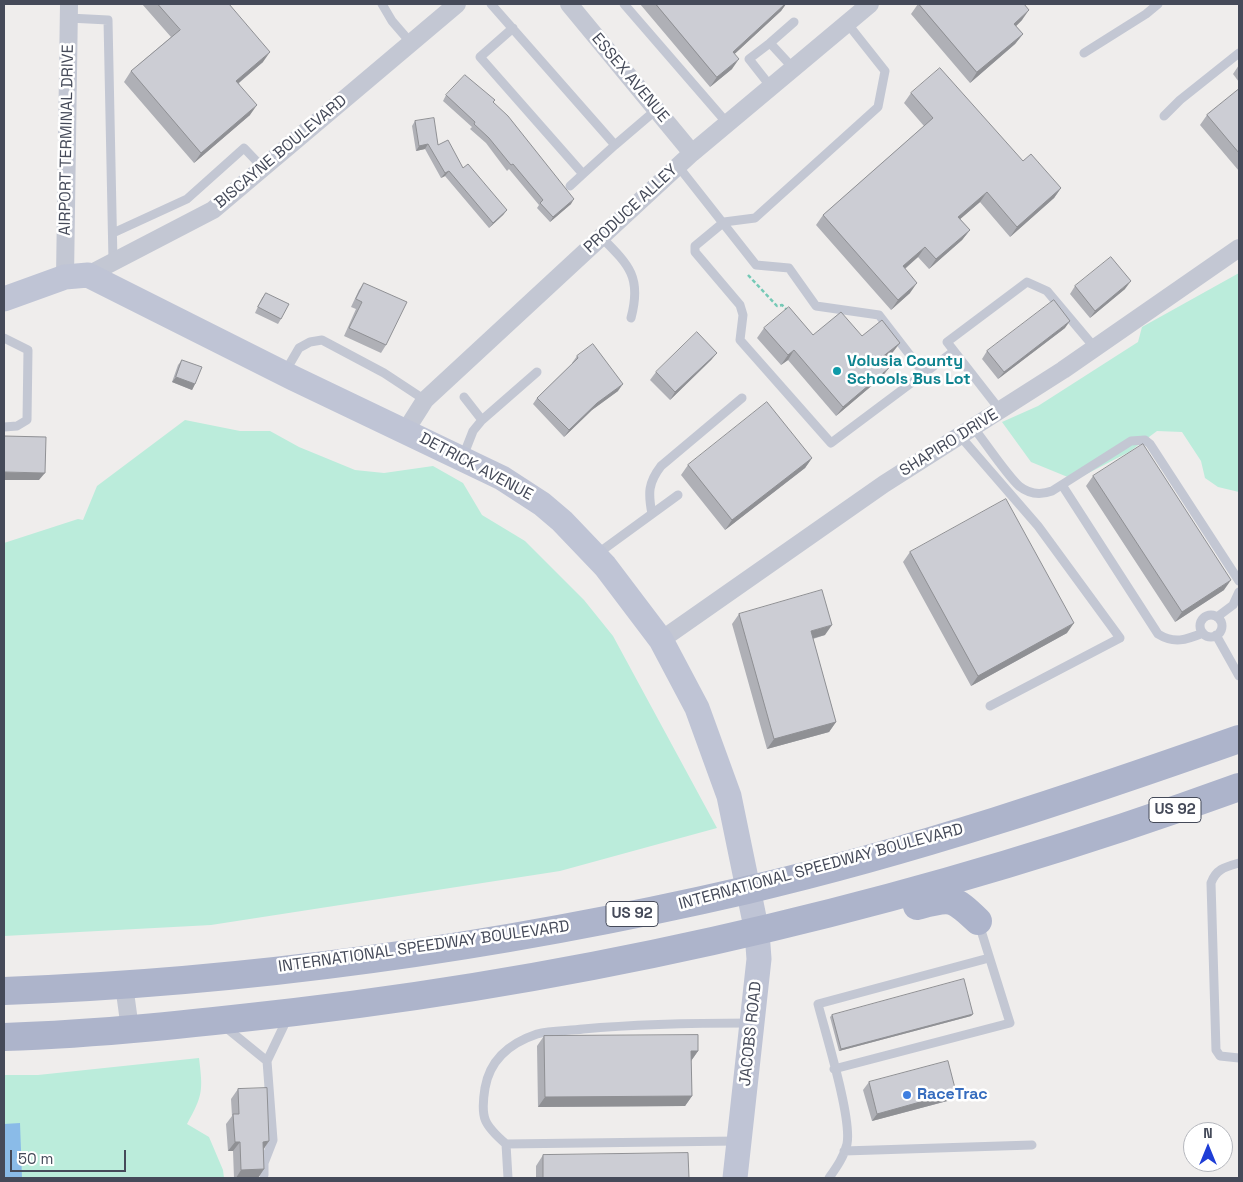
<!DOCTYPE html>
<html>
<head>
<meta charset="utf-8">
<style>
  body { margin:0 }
  #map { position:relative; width:1243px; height:1182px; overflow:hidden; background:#efedec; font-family:"Space Grotesk",sans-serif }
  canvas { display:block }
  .frame { position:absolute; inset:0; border:5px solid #454a59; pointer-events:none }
  .north { position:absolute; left:1183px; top:1122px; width:50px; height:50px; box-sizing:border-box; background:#fff; border:1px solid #b5b7bd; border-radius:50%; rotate:0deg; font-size:14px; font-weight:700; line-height:20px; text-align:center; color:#454a59 }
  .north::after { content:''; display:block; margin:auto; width:18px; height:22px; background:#1f3ed6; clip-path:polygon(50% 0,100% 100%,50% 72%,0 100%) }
  .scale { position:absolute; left:10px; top:1150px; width:116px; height:22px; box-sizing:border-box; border:2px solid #454a59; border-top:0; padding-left:6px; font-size:15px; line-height:18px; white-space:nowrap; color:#454a59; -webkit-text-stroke:4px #fff; paint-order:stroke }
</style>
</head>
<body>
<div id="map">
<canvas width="1243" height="1182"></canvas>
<div class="frame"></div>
<div class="north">N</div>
<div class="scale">50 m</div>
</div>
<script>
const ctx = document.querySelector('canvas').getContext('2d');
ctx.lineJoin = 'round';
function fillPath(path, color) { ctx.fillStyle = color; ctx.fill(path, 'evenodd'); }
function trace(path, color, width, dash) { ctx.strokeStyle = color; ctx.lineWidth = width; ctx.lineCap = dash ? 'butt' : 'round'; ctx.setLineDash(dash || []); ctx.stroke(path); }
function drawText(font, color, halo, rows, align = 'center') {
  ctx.font = font + ' "Space Grotesk",sans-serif'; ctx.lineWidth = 5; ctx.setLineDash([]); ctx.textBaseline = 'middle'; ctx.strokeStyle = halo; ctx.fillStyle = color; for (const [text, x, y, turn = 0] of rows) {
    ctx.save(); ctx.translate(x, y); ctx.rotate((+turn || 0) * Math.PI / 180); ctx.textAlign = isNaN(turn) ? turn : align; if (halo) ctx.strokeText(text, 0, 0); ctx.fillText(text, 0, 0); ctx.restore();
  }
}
fillPath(new Path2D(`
  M1239,273V492L1218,487L1205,478L1201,461L1182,432L1157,431L1129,452L1075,480L1031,462L1002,422L1038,406L1138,342L1142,327Z
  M185,420L240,431H270L299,447L355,470L384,473L433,466L463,483L482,515L525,541L584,600L613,636L717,828L560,871L211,925L4,936V543L78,519L83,520L97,486Z
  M199,1058C203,1091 203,1095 187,1124L209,1137L223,1170L224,1178H4V1075H38Z`), '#bbecdb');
fillPath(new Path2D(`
  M20,1123L22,1178H4V1124Z`), '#8abbe8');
trace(new Path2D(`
  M748,275L777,306L782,305L788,311`), '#75c9b6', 2.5, [4, 2.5]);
trace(new Path2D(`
  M382,4L392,21L411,43
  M491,4L615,145L656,110
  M624,4L727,123
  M69,18L108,20L113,261
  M847,23L885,71L878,107L755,218L724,222L695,246V252L740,305L743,315L740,340L831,443L954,351
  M513,28L480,57L583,174L615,145
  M770,43L749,59L771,87
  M1084,53L1146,14L1158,4
  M793,68L770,43L794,22
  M1164,116L1180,100L1239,53
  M678,166L756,265L789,268L816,306L879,315L923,372
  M570,186L583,174
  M113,233L187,199L244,148L263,168
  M601,237C629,265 642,277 631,318
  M4,338L28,350L27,420L17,426L4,427
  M285,372L299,348L310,342L322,340L384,373L425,400
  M464,397L482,420
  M1000,410L947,342L1027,282L1047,291L1095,348
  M973,427C985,442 1006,474 1019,486C1029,494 1041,495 1052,491L1131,441L1145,440L1150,444L1239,581
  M960,436L1038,526L1120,638L990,706
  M462,459L473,431L482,420L537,372
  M1062,485L1158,634C1174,644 1186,640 1203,633
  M652,514C648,493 648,483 661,466L742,398
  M597,554L678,495
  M1200 626a11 11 0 1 1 22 0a11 11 0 1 1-22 0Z
  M1217,617L1233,605L1239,592
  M1216,635L1239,676
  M1239,863C1225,867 1216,869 1211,883L1216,1050L1220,1056L1239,1058
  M224,1026L267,1061L288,1017
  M834,1069L1010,1023L979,924
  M737,1141L506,1144C484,1125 480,1118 485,1088C490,1059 510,1043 537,1034C551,1030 569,1031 583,1029C639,1024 694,1023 750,1023
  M506,1144L508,1178
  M844,1151L1032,1145
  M264,1175V1163L273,1140L267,1061
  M829,1178C836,1168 844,1157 847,1144C852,1118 826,1035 818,1004L989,958`), '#c3c7d3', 9);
trace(new Path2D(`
  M569,4L692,153
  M88,275L213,210L457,4
  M65,277L69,4
  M406,430L425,400L692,153L870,4
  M661,640L884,484L1063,370L1239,248
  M124,985L130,1029`), '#c3c7d3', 18);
trace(new Path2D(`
  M4,299L65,277L88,275L293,378L502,478L542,504L562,521L605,566L661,640L697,708L729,796L757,932L759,959L735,1178`), '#bfc4d5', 25);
trace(new Path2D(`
  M917,906C951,897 952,896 978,921
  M4,991C253,982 504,946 747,890C914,851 1077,796 1239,739
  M4,1037C101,1034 199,1023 295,1012C618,974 934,898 1239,787`), '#adb4cb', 28);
fillPath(new Path2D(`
  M142,4H229L263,62L239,83L250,115L194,163L124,82L131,71L171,37Z
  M640,4H786L781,11L734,54L732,69L710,87Z
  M918,4H1027L1025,5L1022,20L1016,26L1023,34L1015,44L970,83L911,14Z
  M1239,65V82L1233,74Z
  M1239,89V171L1200,125L1207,115Z
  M911,93L1023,161L1061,188L1054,198L1010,237L980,202L960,219L970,230L962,240L929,269L918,257L905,269L910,293L891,310L816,225L823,215L924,126L904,103Z
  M446,95L493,103L571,204L550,222L537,208L539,205L509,169L507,171L486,143L470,129L472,127L443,101Z
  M415,121L438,145L463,168L507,210L503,215L489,228L445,176L441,178L425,149L416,151L412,126Z
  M364,283L386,345L381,353L344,336L356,309L351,307L359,290Z
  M1075,286L1125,289L1090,318L1070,294Z
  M266,293L281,319L278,324L255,313L262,298Z
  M764,328L813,335L862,336L893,352L883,360L882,377L836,416L788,360L781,365L757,338Z
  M1065,328L998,379L982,359L987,351Z
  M717,353L711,360L670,400L650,380L656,372Z
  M577,356L618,391L592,410L564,437L533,404L537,398L572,364V363Z
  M182,360L195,384L192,390L172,382L178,365Z
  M812,458L805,468L725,530L681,475L688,465Z
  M1093,476L1224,590L1175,622L1086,486Z
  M910,552L1067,633L971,686L903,562Z
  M739,614L825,635L813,639L836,722L829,732L767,749L732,624Z
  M973,1014L971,1016L839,1051L830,1017L832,1015Z
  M544,1036L698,1051L691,1061L692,1096L685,1106L538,1107L537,1046Z
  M869,1082L951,1100L872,1121L863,1090Z
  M238,1089L269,1141L264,1149V1169L258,1178H234L233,1151H228L226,1124L232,1116L231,1099Z
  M543,1155L689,1178H536V1166Z`), '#afb0b6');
fillPath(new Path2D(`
  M785,4H786L781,11L726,62L733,52Z
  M1029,10L1022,20L1007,35L1014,24Z
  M1023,34L1015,44L970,83L977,72Z
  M270,52L263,62L229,91L236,81Z
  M739,59L732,69L710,87L717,77Z
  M257,105L250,115L194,163L201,153Z
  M428,144L425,149L416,151L419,146Z
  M449,171L445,176L441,178L445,173Z
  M1061,188L1054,198L1010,237L1017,227Z
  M987,192L980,202L951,227L958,217Z
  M574,199L571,204L550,222L553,217Z
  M507,210L503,215L489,228L493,223Z
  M970,230L962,240L929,269L936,259Z
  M925,247L918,257L895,277L903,266Z
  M1131,281L1125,289L1090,318L1095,311Z
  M917,283L910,293L891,310L898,300Z
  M1070,321L1065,328L998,379L1004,372Z
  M900,343L893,352L874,367L881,358Z
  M794,350L788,360L781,365L788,355Z
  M717,353L711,360L670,400L675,392Z
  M889,368L882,377L836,416L843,407Z
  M176,377L195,384L192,390L172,382Z
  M623,384L618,391L592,410L564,437L569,430L597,403Z
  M812,458L805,468L725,530L732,520Z
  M4,472L45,473L39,480H4Z
  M1231,580L1224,590L1175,622L1182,612Z
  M1074,623L1067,633L971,686L978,676Z
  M832,625L825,635L803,641L811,631Z
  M836,722L829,732L767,749L774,739Z
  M973,1014L971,1016L839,1051L841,1049Z
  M691,1051H698L691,1061Z
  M956,1092L951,1100L872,1121L877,1114Z
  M692,1096L685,1106L538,1107L545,1097Z
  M269,1141L262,1151L263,1142Z
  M235,1142H240L233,1151H228Z
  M264,1169L258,1178H236L241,1170Z`), '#8f9094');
const building = new Path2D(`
  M158,4H229L270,52L236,81L257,105L201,153L131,71L180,30Z
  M656,4H785L733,52L739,59L717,77Z
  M919,4H1024L1029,10L1014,24L1023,34L977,72Z
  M940,68L1023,161L1031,154L1061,188L1017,227L987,192L958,217L970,230L936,259L925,247L903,266L917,283L898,300L823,215L933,118L911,93Z
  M465,75L495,100L493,102L508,116L574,199L553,217L540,203L543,200L513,164L511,165L489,138L474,124L475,122L446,95Z
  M1239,89V153L1207,115Z
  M434,118L438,145L448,140L463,168L468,164L507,210L493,223L449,171L445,173L428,144L419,146L415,121Z
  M1111,257L1131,281L1095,311L1075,286Z
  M364,283L407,302L386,345L349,328L362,302L356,299Z
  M266,293L289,304L281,319L258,307Z
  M1054,300L1070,321L1004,372L987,351Z
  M789,307L813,335L841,312L862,336L882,320L900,343L881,358L889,368L843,407L794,350L788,355L764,328Z
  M697,332L717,353L675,392L656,372Z
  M593,344L623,384L597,403L569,430L537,398L578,358L577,356Z
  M182,360L202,367L195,384L176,377Z
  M767,402L812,458L732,520L688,465Z
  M4,436L46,437L45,473L4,472Z
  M1143,444L1231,580L1182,612L1093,476Z
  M1006,499L1074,623L978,676L910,552Z
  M822,590L832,625L811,631L836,722L774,739L739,614Z
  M964,979L973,1014L841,1049L832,1015Z
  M698,1035V1051H691L692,1096L545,1097L544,1036Z
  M948,1061L956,1092L877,1114L869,1082Z
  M267,1088L269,1141L263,1142L264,1169L241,1170L240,1142H235L234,1129L233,1114H239L238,1089Z
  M688,1153L689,1178H543V1155Z`);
fillPath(building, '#cccdd4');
trace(building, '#8f9094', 1);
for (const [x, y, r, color] of [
  [837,371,5,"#0f9aa8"],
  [907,1095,5,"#3f7fe0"]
]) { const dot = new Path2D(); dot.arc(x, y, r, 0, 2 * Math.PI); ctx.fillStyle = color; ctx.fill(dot); trace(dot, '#fff', 2); }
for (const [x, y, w] of [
  [1175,810,52],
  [632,914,52]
]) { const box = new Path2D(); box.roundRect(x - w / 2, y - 12.5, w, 25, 4); ctx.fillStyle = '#fff'; ctx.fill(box); trace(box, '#454a59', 1); }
drawText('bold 15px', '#454a59', null, [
  ["US 92",1175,810],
  ["US 92",632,914]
]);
drawText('16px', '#454a59', '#fff', [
  ["ESSEX AVENUE",630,78,50],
  ["AIRPORT TERMINAL DRIVE",67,140,-89],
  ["BISCAYNE BOULEVARD",281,152,-40],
  ["PRODUCE ALLEY",631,209,-43],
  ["SHAPIRO DRIVE",949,443,-32],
  ["DETRICK AVENUE",476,467,28],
  ["INTERNATIONAL SPEEDWAY BOULEVARD",821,867,-15],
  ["INTERNATIONAL SPEEDWAY BOULEVARD",424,947,-8],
  ["JACOBS ROAD",751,1034,-84]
]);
drawText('bold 16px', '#0d838f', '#fff', [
  ["Volusia County",847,362],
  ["Schools Bus Lot",847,380]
], 'left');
drawText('bold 16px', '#366cbe', '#fff', [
  ["RaceTrac",917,1095]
], 'left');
</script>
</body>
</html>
